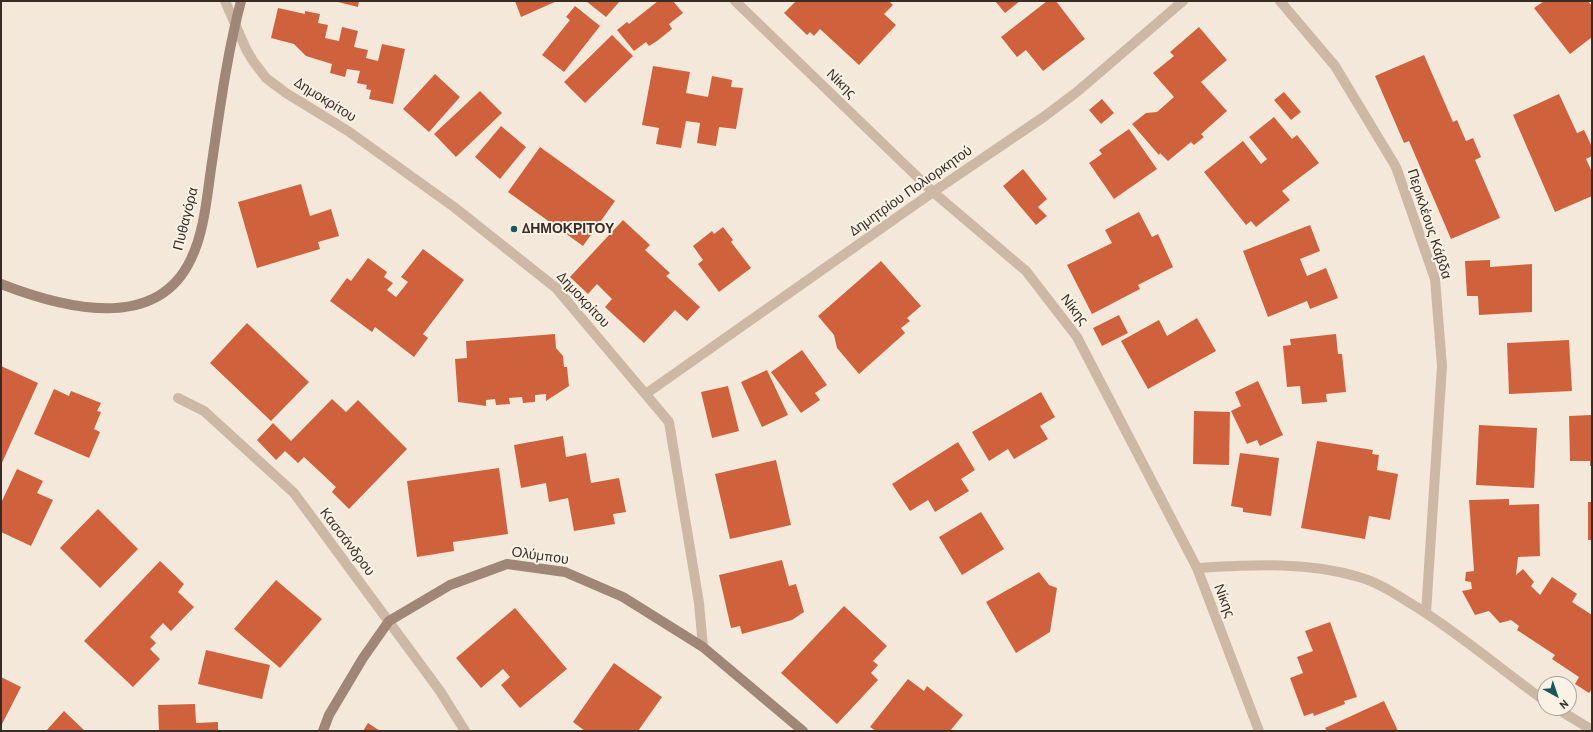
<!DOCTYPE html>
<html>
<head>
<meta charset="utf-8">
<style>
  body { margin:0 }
  #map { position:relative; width:1593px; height:732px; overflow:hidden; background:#f4e8da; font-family:"PT Sans",sans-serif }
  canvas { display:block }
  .frame { position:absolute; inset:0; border:2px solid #382c27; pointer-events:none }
  .north { position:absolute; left:1537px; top:676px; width:40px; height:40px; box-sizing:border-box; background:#fbf2e6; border:1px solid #ada39a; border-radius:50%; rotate:140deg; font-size:11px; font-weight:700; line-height:16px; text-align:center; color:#382c27 }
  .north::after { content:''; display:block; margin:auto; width:14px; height:18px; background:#19575c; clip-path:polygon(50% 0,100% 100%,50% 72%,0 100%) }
</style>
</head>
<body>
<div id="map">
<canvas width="1593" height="732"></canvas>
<div class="frame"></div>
<div class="north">N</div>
</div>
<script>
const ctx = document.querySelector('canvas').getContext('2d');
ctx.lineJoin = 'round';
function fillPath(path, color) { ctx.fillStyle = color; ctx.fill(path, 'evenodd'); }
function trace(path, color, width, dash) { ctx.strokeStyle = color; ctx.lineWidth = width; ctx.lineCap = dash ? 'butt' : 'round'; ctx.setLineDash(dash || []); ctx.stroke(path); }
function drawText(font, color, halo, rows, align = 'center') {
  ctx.font = font + ' "PT Sans",sans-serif'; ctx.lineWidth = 4; ctx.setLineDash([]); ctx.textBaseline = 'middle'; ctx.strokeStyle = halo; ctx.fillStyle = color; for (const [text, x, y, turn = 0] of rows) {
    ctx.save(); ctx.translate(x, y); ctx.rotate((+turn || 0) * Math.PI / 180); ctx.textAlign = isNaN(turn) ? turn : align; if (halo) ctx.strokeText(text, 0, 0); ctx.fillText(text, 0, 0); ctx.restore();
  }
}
fillPath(new Path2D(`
  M334,1H359L358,7Z
  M515,1H557L521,17Z
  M586,1H620L606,17Z
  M658,1H673L683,13L669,24L672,29L657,41L649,46L646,42L634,51L617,30L627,22L629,24Z
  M796,1H889L893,5L884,14L896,25L859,65L820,29L814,36L810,32L807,35L784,13Z
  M995,1H1020L1005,13Z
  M1047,1H1056L1085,39L1043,71L1026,50L1017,57L1001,37Z
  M1544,1H1588L1592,6V37L1570,54L1534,8Z
  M575,6L600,26L564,72L542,55L570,20L566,17Z
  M278,8L305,14V11L320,14L318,23L328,25L325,38L339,41L342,27L358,31L354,47L368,50L366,58L378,61L382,44L405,49L393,104L369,99L371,90L366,89L367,85L357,83L360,71L347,69L345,77L330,73L332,64L306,56L294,44L271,38Z
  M1199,27L1227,60L1201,82L1227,111L1201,134L1204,137L1194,145L1191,142L1168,161L1160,153L1159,155L1132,124L1146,113L1157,112L1174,97L1153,73L1174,56L1170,52Z
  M612,35L633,56L585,103L564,82Z
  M1424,55L1453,122L1457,120L1466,141L1473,138L1481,157L1475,160L1500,218L1451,239L1409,141L1404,143L1375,76Z
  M653,66L690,72L686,93L708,97L712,76L732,80L731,87L743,88L736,129L719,127L716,146L697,143L700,123L686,121L681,148L656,144L659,128L642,125Z
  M435,74L460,97L429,132L403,109Z
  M480,91L502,113L456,157L434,134Z
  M1284,92L1301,112L1291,120L1274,100Z
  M1559,94L1577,133L1584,130L1592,147V156L1586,159L1592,172V196L1555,212L1513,115Z
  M1102,99L1114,113L1101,124L1089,110Z
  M1274,117L1292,139L1297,135L1319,163L1282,191L1290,200L1256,227L1251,221L1246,225L1204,172L1243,141L1261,164L1267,159L1249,137Z
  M501,126L526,147L500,179L475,157Z
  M1129,129L1157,169L1114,199L1089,163L1102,154L1099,150Z
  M540,147L615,201L583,246L508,192Z
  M1023,169L1047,199L1038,207L1047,216L1036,225L1003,186Z
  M301,184L310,216L331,209L339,236L318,242L320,249L257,268L238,202Z
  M1139,212L1152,237L1158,234L1173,267L1138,285L1140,289L1092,314L1067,265L1112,243L1105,230Z
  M623,220L650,245L645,250L670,273L666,276L700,307L687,321L675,310L644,343L605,307L612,299L597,284L588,294L570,277Z
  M1310,225L1320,251L1300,259L1307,276L1326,268L1338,298L1310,309L1307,301L1268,317L1243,251Z
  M723,227L733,240L731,242L751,268L719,292L698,264L703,260L693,246L712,231L714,234Z
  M423,249L464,280L423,334L428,338L414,357L375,327L372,332L330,301L347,278L351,281L368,258L387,272L384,277L393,283L387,290L396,297L408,282L401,277Z
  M1490,260V267L1532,264V312L1479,315L1478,296H1467L1465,261Z
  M881,261L921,306L907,318L910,321L901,328L905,333L859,374L837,348L834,335L818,316Z
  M1119,315L1128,333L1102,346L1093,328Z
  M1197,318L1216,351L1148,389L1121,341L1159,320L1167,336Z
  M247,323L309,382L271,421L210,363Z
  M555,334L556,348L563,356L564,367H567L569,386L546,401V394L535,395V402L523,403L522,397L509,398L510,404L496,405L495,399L486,400V406L458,402L455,359L467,358L466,341Z
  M1336,334L1338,354H1342L1346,392L1326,394L1327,402L1302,404L1300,386L1287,387L1283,346L1291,345L1290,339Z
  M1569,340L1572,391L1509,394L1507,343Z
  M802,350L827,385L815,393L820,400L801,413L771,372Z
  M1,366L38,383L1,465Z
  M767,370L788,415L762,427L741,382Z
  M1258,381L1283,435L1260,446L1257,440L1247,444L1231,411L1241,406L1235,392Z
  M728,386L739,431L712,438L701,392Z
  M54,389L69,396L71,391L101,403L97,411L101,412L94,429L100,432L89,458L34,434Z
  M1041,392L1055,417L1040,426L1048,439L1014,459L1008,449L989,461L972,432Z
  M332,399L346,412L358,400L407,449L349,509L332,492L336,487L304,457L298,463L285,451L276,460L257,440L273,423L291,441Z
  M1194,411L1230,412L1229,465L1193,464Z
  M1592,415V466H1590V461H1570L1569,416Z
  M1479,425L1537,428L1534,488L1476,485Z
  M563,436L566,457L586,453L591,483L619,478L626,512L613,514L615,524L574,531L568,498L549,502L546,483L521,488L514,445Z
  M1317,441L1373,450L1372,454L1379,455L1377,470L1398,474L1390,520L1369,516L1365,539L1301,528Z
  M958,442L975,470L961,479L969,491L935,512L928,500L910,511L892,484Z
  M1240,453L1279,458L1271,516L1243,512V508L1231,506Z
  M776,460L791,525L730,539L715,474Z
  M499,468L508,534L453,542L454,551L417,557L407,481Z
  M17,469L43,481L37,493L53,500L31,546L1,532V503Z
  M1509,499V505L1539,504L1540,556L1518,557L1516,575L1523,569L1534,582L1531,586L1540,595L1552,577L1577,594L1572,602L1592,615V689L1589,693L1575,684L1579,677L1552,659L1555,655L1517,630L1519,626L1511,620L1500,623L1489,611L1475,615L1462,591L1472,589L1471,582L1465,581L1466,572L1474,571L1469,500Z
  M1588,502H1592V540H1588Z
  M98,509L138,549L100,588L60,548Z
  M981,512L1004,549L962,575L939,537Z
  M782,560L789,586L796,584L804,612L792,620L742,634L740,626L731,628L719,575Z
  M160,561L184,584L178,592L194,607L171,631L163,623L150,637L156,643L150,649L160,659L133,687L84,641Z
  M1039,572L1049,585L1057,588L1050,632L1016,653L986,602Z
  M276,580L322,619L280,668L234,629Z
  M844,606L887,646L873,661L878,665L871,673L878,680L837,724L781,673Z
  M515,608L567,669L520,708L501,685L510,677L503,669L481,688L456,658Z
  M1330,622L1357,697L1344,701L1345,704L1314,716L1313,713L1304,716L1290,678L1303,673L1297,657L1313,651L1305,631Z
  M206,650L270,665L262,699L198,684Z
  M614,663L662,697L638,731H585L573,722Z
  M1,677L21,687L1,726Z
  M908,679L924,691L927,686L963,715L950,731H876L870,727Z
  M1384,701L1398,731H1327L1325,728Z
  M195,704L196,723L218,722V731H159L158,705Z
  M64,711L85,731H46Z
  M368,723L380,731H363Z`), '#cf623c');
trace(new Path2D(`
  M225,1L246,49L253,61L266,78L286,93L348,131L454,207L556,288L669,422L699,603L703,647
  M735,1L933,192L1026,271L1077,337L1197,568L1259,731
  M1280,1L1335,66L1396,167L1435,279L1442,366L1426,613
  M647,393L933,192L1045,116L1078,91L1183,1
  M178,398L204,411L294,493L440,691L465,731
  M1197,568C1250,565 1307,561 1359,577C1377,582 1394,593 1410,603C1458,632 1500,669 1545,701
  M1556,708L1592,730`), '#cdb7a5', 10);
trace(new Path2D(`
  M1,284C60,307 156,334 191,259C205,230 207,194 212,162C220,108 227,54 241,1
  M323,731L329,715L363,658L389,621L450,585L507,564L565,572L623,597L703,647L803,731`), '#a08676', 10);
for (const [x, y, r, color] of [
  [514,229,4,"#19575c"]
]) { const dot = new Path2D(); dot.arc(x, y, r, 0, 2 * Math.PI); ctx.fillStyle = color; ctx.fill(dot); trace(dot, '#fbf2e6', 1.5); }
drawText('14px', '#382c27', '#fbf2e6', [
  ["Νίκης",841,84,44],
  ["Δημοκρίτου",325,100,32],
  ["Δημητρίου Πολιορκητού",911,191,-35],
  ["Πυθαγόρα",186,219,-76],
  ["Περικλέους Κάβδα",1429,224,72],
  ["Δημοκρίτου",583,300,47],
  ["Νίκης",1074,310,52],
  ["Κασσάνδρου",347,542,53],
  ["Ολύμπου",540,556,8],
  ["Νίκης",1224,601,69]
]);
drawText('bold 14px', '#382c27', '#fbf2e6', [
  ["ΔΗΜΟΚΡΙΤΟΥ",522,229]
], 'left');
</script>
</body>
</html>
